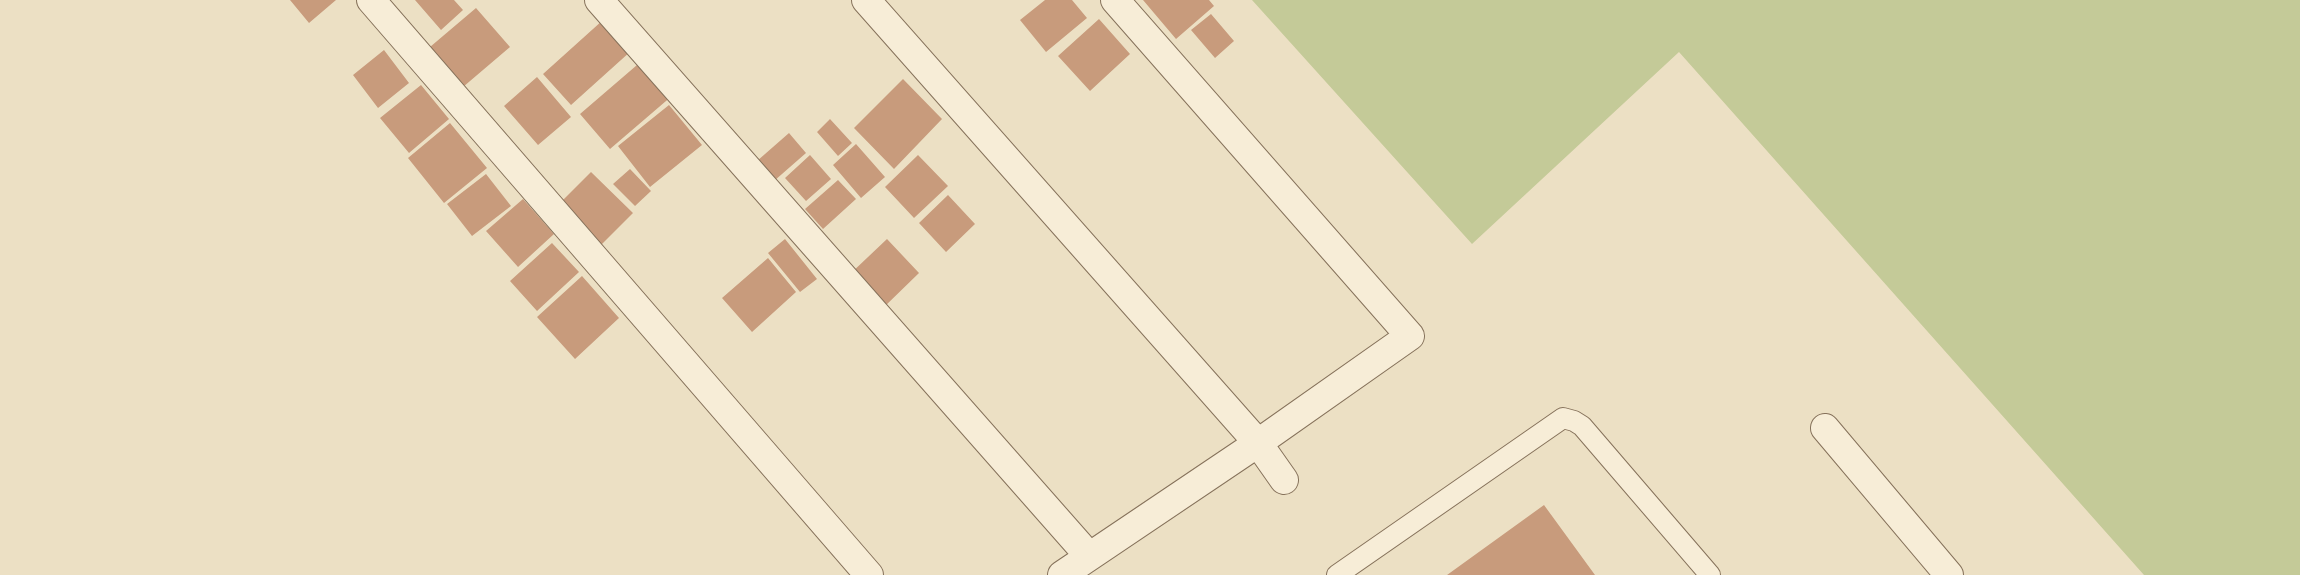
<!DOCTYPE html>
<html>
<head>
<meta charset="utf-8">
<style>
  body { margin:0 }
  canvas { display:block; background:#ece0c4 }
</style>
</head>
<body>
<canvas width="2300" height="575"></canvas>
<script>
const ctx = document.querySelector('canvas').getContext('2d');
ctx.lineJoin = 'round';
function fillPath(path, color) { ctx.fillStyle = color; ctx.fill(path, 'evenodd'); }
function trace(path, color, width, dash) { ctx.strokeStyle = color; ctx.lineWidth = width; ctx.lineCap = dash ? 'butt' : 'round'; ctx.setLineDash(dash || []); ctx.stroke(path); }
fillPath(new Path2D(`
  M1252,0H2300V575H2144L1679,52L1472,244Z`), '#c4ca98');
fillPath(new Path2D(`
  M290,0H336L309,23Z
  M415,0H454L463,10L441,30Z
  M1045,0H1072L1087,18L1046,52L1020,20Z
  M1143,0H1209L1214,6L1176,39Z
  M476,8L510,47L463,87L430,47Z
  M1211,14L1234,41L1215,58L1191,30Z
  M1099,19L1130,54L1090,91L1058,56Z
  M603,20L631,51L571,105L543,74Z
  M384,50L409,83L378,108L353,75Z
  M644,59L673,95L610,149L580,114Z
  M537,77L571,117L538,145L504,106Z
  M903,79L942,119L894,169L854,128Z
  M421,85L449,119L409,153L380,118Z
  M669,105L702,145L650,187L618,146Z
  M830,119L852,143L838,156L817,132Z
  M450,123L487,168L444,203L408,158Z
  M789,133L806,153L774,181L757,161Z
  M856,144L885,177L861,198L833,165Z
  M810,155L831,179L806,201L785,178Z
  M918,155L948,186L914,218L885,187Z
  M630,169L651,191L635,206L613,184Z
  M591,172L633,213L599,247L557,206Z
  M486,174L511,206L472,236L447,204Z
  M838,180L856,199L823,229L805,209Z
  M948,195L975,224L946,252L919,223Z
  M523,199L554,234L518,267L486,231Z
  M785,239L817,279L800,292L768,253Z
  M887,239L919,273L882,309L849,275Z
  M552,243L579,272L537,311L510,281Z
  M768,258L796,292L752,332L722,298Z
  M582,276L619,318L575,359L537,317Z
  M1544,505L1595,575H1447Z`), '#c89b7c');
const lane = new Path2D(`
  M1337,575L1563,418L1574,421L1582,426L1710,575`);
const street = new Path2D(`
  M371,0L869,575
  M599,0L1089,556
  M866,0L1258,443L1284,480
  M1825,428L1949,575
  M1062,575L1258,443L1410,336L1115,0`);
trace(lane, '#86725b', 22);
trace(street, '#86725b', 30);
trace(lane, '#f7edd7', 20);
trace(street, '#f7edd7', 28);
</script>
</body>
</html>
